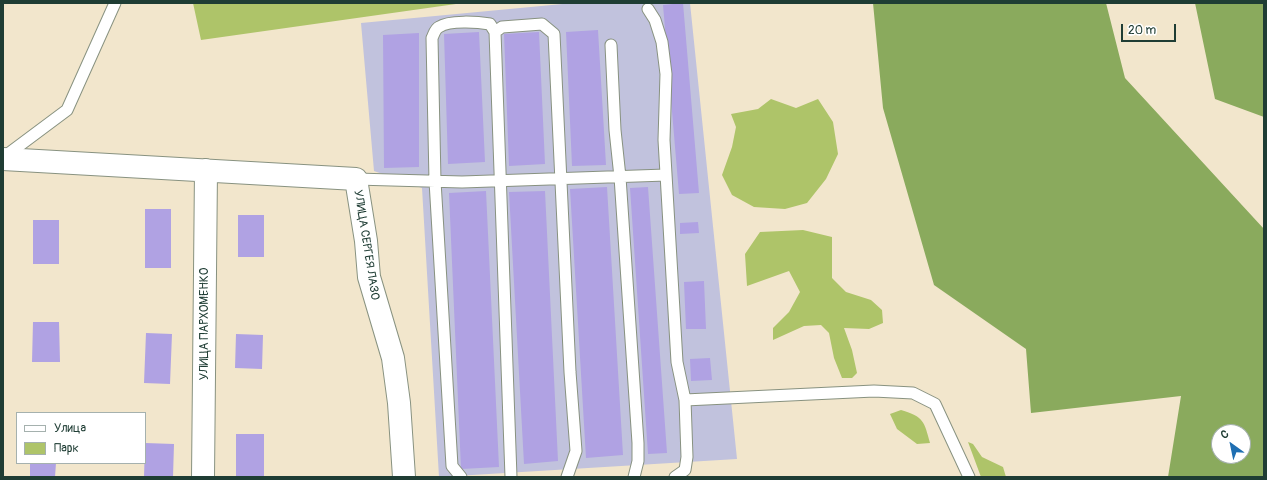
<!DOCTYPE html>
<html>
<head>
<meta charset="utf-8">
<style>
  body { margin:0 }
  #map { position:relative; width:1267px; height:480px; overflow:hidden; background:#f2e6cc; font-family:Pangolin,sans-serif }
  canvas { display:block }
  .frame { position:absolute; inset:0; border:4px solid #1f3d34; pointer-events:none }
  .legend { position:absolute; left:16px; top:412px; width:130px; height:52px; box-sizing:border-box; background:#fff; border:1px solid #a5b1ae; margin:0; padding:5px 7px; list-style:none; font-size:12px; color:#1f3d34 }
  .legend li { display:flex; align-items:center; gap:8px; height:20px }
  .legend b { width:20px; border:1px solid #a5b1ae }
  .north { position:absolute; left:1211px; top:424px; width:40px; height:40px; box-sizing:border-box; background:#fff; border:1px solid #a5b1ae; border-radius:50%; rotate:327deg; font-size:11px; font-weight:700; line-height:16px; text-align:center; color:#1f3d34 }
  .north::after { content:''; display:block; margin:auto; width:14px; height:18px; background:#1f6fb2; clip-path:polygon(50% 0,100% 100%,50% 72%,0 100%) }
  .scale { position:absolute; left:1121px; top:24px; width:55px; height:18px; box-sizing:border-box; border:2px solid #1f3d34; border-top:0; padding-left:5px; font-size:12px; line-height:14px; white-space:nowrap; color:#1f3d34; -webkit-text-stroke:3px #fff; paint-order:stroke }
</style>
</head>
<body>
<div id="map">
<canvas width="1267" height="480"></canvas>
<div class="frame"></div>
<ul class="legend">
<li><b style="height:5px;background:#fff"></b>Улица</li>
<li><b style="height:11px;background:#aec469"></b>Парк</li>
</ul>
<div class="north">С</div>
<div class="scale">20 m</div>
</div>
<script>
const ctx = document.querySelector('canvas').getContext('2d');
ctx.lineJoin = 'round';
function fillPath(path, color) { ctx.fillStyle = color; ctx.fill(path, 'evenodd'); }
function trace(path, color, width, dash) { ctx.strokeStyle = color; ctx.lineWidth = width; ctx.lineCap = dash ? 'butt' : 'round'; ctx.setLineDash(dash || []); ctx.stroke(path); }
function drawText(font, color, halo, rows, align = 'center') {
  ctx.font = font + ' Pangolin,sans-serif'; ctx.lineWidth = 3; ctx.setLineDash([]); ctx.textBaseline = 'middle'; ctx.strokeStyle = halo; ctx.fillStyle = color; for (const [text, x, y, turn = 0] of rows) {
    ctx.save(); ctx.translate(x, y); ctx.rotate((+turn || 0) * Math.PI / 180); ctx.textAlign = isNaN(turn) ? turn : align; if (halo) ctx.strokeText(text, 0, 0); ctx.fillText(text, 0, 0); ctx.restore();
  }
}
fillPath(new Path2D(`
  M573,3H690L737,459L439,477L422,188L374,171L361,23Z`), '#c1c2dd');
fillPath(new Path2D(`
  M193,3H463L201,40Z
  M771,99L796,108L818,99L833,122L838,154L826,179L807,203L785,209L754,207L732,195L722,175L732,147L736,127L731,114L758,109Z
  M803,230L832,237V278L846,292L871,300L882,310L883,323L869,329L844,328L852,350L857,373L852,378H842L834,358L829,333L821,325L804,326L773,340V328L789,312L800,292L789,271L747,286L745,254L760,232Z
  M901,410C924,417 924,421 930,443L917,444L897,429L890,414Z
  M968,442L973,444L982,457L1003,467L1006,477H981Z`), '#aec469');
fillPath(new Path2D(`
  M873,3H1106L1125,78L1264,229V477H1168L1181,396L1031,413L1026,349L934,285L883,108ZM1219,432H1243V456H1219Z
  M1195,3H1264V117L1215,99Z`), '#8aaa5d');
fillPath(new Path2D(`
  M683,3L699,193L679,194L663,5Z
  M598,30L606,165L572,166L566,32Z
  M479,32L485,162L448,164L444,34Z
  M539,32L545,164L509,166L504,34Z
  M419,33V167L384,168L383,35Z
  M607,187L623,455L586,458L570,189Z
  M648,187L667,453L648,454L630,188Z
  M486,191L499,467L461,469L449,193Z
  M545,191L558,461L524,464L509,192Z
  M145,209H171V268H145Z
  M238,215H264V257H238Z
  M33,220H59V264H33Z
  M698,222L699,233L680,234V223Z
  M704,281L706,329H686L684,282Z
  M33,322H59L60,362H32Z
  M146,333L172,334L170,384L144,383Z
  M236,334L263,335L262,369L235,368Z
  M710,358L712,380L691,381L690,359Z
  M236,434H264V477H236Z
  M145,443L174,444L173,477H144Z
  M30,463H56L55,477H30Z`), '#b0a2e3');
const service = new Path2D(`
  M648,9L655,20L662,42L666,74L664,140L677,362L685,400L687,457L685,470L675,477
  M495,32L502,27L542,24L554,34L570,372L576,451L567,477
  M611,45L615,130L620,177L638,443V461L634,477
  M4,157L67,110L115,3
  M356,179L462,182L666,175
  M685,400L874,391L913,393L935,404L969,477
  M461,477L452,466L435,181L432,38C434,34 435,29 439,27C449,20 478,22 490,24L495,32L511,477`);
const minor = new Path2D(`
  M3,159L356,179L366,241L369,277L393,358L399,403L404,477
  M203,477L206,170`);
trace(service, '#889280', 13);
trace(minor, '#889280', 24);
trace(service, '#fff', 11);
trace(minor, '#fff', 22);
drawText('12px', '#1f3d34', '#fff', [
  ["УЛИЦА СЕРГЕЯ ЛАЗО",366,245,81],
  ["УЛИЦА ПАРХОМЕНКО",205,324,-90]
]);
</script>
</body>
</html>
